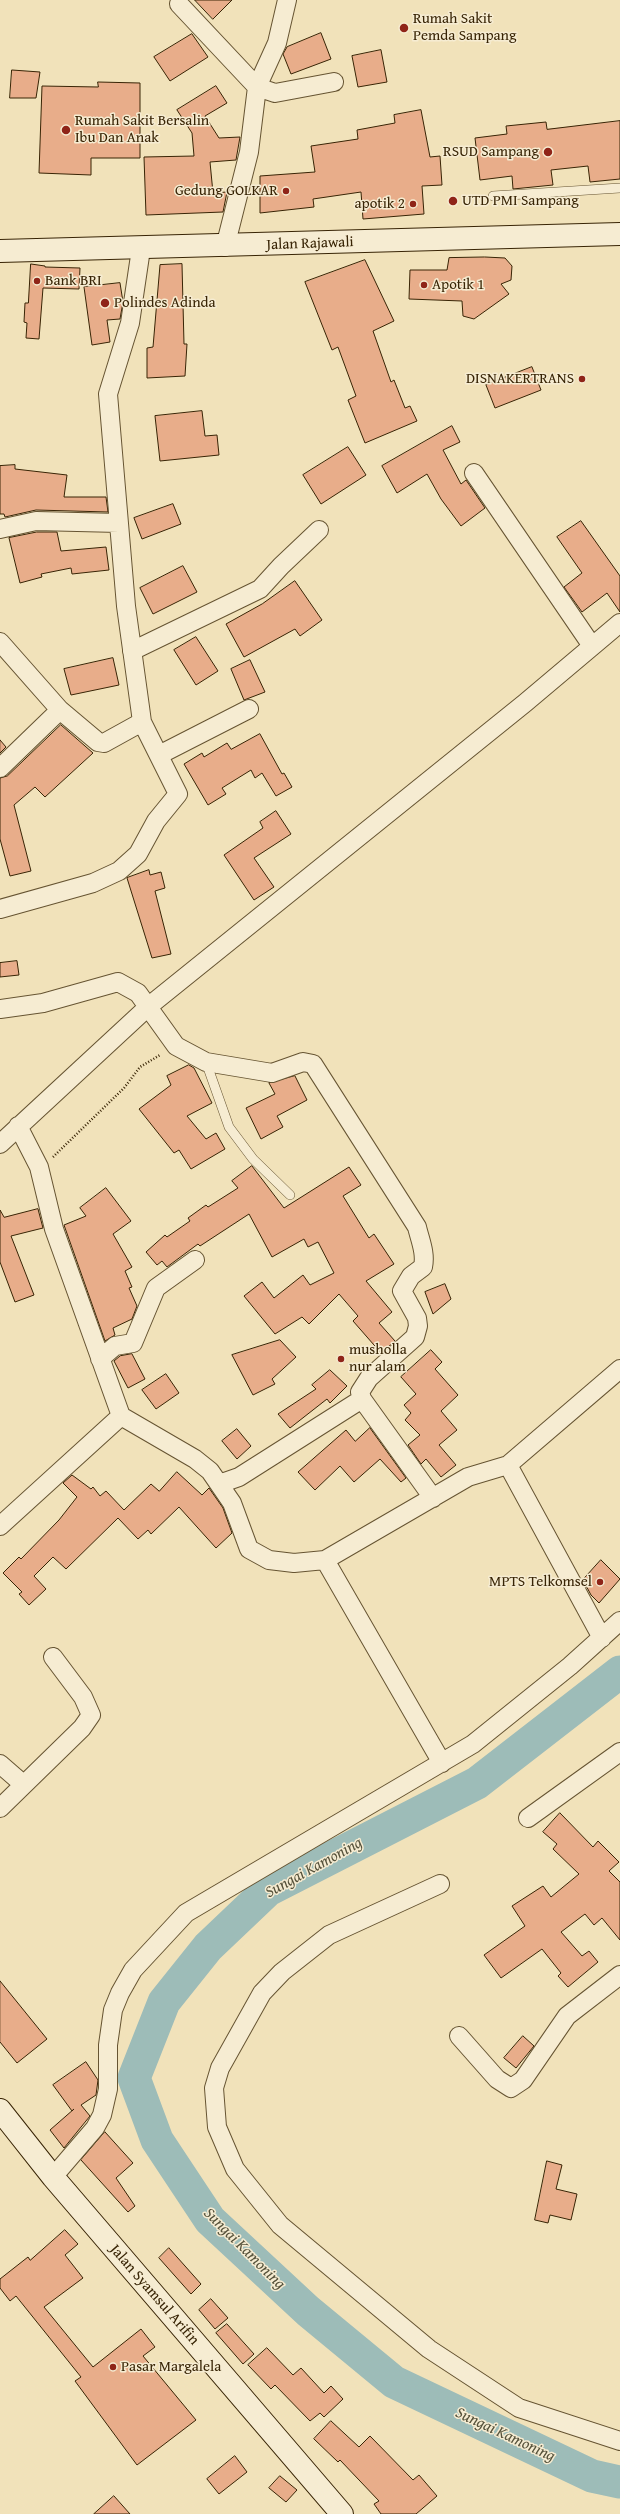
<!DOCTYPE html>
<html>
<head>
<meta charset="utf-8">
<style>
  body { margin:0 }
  canvas { display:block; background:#f1e2ba }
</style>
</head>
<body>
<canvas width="620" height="2514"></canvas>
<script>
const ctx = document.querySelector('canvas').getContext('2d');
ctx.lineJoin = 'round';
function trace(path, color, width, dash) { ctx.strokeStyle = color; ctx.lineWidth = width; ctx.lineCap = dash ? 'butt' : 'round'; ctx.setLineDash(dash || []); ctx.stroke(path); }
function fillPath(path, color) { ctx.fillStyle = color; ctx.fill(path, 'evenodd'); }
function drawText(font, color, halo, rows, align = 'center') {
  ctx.font = font + ' "Gentium Book Plus",serif'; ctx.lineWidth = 3; ctx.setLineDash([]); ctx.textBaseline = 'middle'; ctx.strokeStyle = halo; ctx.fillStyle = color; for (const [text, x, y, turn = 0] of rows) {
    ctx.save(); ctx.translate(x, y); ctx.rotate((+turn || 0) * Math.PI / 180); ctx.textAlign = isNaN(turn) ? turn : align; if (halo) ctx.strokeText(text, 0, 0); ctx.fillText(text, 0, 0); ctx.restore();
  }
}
trace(new Path2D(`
  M620,1672L477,1783L268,1890L208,1947L164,2002L134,2078L157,2140L210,2220L308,2311L394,2382L592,2476L620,2482`), '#9dbcb8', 33);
const building = new Path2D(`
  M195,0H232L213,19Z
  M321,33L331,59L291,74L283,54L287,47Z
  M192,34L208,57L170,81L154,57Z
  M381,50L387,82L358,87L352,56Z
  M12,70L40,72L36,98H10Z
  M98,82L140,83V158H91V175L39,173L42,86L98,87Z
  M216,86L227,103L205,116L219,138L240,137L236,160L210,162L213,193L227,192L223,212L146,215L144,157L194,156L192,133L177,110Z
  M421,110L430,157L440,156L442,185L422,186L424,214L363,219L361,192L313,199L314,207L260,213V176L315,172L311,146L358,139L357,130L395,123L394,115Z
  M620,121V179L590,182L588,166L551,170L553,185L513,189L512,176L480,180L475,138L507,134L506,126L546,122L547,129Z
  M485,257L505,258L512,266L511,280L501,284L509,294L474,319L463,316L462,301L409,299L410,270H447L449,258Z
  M365,260L394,321L373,331L391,382L394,380L405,408L410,406L417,421L365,443L348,400L356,396L338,347L332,350L305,282Z
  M31,264L45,266V267L80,268L79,289L43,288L39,339L26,338L27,323L24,322L25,303H28Z
  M182,264L184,344H187L185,376L147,378V348L153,347L160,265Z
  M120,283L123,302L120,319L107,320L110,342L92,345L84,287Z
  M532,367L541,390L495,408L486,385Z
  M202,411L205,436L217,435L219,455L160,461L155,416Z
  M452,426L460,442L443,450L461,484L466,480L485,508L461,526L441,499L427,474L397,493L382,466Z
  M348,447L366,475L321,504L303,475Z
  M15,465V469L67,475L64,497H106L108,512L36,510L5,517L4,514H0V466Z
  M173,504L181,524L142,539L134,518Z
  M581,521L620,576V612L607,593L582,612L564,587L582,573L557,537Z
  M37,532H57L61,551L106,547L109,570L72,574L71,568L41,574L42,577L20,583L9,538Z
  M183,566L197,592L153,614L140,588Z
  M295,581L322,620L300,636L295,629L244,657L226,624L262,604Z
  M196,637L218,671L196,685L174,650Z
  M113,658L119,685L71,695L64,669Z
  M250,660L265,692L244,700L231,669Z
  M61,725L93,753L45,797L35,787L14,805L31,871L10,876L0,839V778L7,776Z
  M260,734L282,774L284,773L292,787L276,796L262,773L255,778L251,770L222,788L226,794L208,805L184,764L202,753L204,757L227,743L231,749Z
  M0,740L6,747L0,753Z
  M276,811L291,834L254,858L274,887L254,900L224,855L263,828L260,822Z
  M149,870L150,875L161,872L165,888L155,891L171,954L152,958L127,878Z
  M17,961L19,975L0,977V963Z
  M189,1065L194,1068L212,1103L187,1116L206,1139L216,1133L225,1149L191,1169L179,1150L174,1153L139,1109L171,1085L167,1076Z
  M295,1076L307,1100L277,1116L283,1127L261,1139L246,1108L275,1094L269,1083Z
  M252,1166L284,1208L349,1167L361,1185L343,1196L369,1238L374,1234L394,1264L366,1281L392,1312L379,1323L395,1341L381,1353L353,1321L358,1316L339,1294L309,1324L302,1317L275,1334L244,1296L262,1282L274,1298L303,1275L310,1285L334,1273L318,1242L308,1247L304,1239L272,1257L249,1214L200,1246L198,1244L167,1267L162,1261L157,1265L146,1252L165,1235L167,1237L190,1221L188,1218L206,1205L208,1207L238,1188L232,1181Z
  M106,1188L131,1221L113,1234L132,1267L125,1271L132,1287L129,1288L137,1306L132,1319L113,1328L115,1335L105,1341L64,1225L86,1216L80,1208Z
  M38,1209L43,1228L11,1236L34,1295L15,1302L0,1262V1210L4,1217Z
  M445,1284L451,1299L433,1314L425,1292Z
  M280,1340L296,1357L272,1379L275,1384L253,1395L232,1355Z
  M431,1350L442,1362L435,1369L458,1395L441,1411L457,1430L439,1445L456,1465L441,1477L426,1459L421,1464L408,1445L420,1435L405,1420L411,1413L404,1405L416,1394L401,1377Z
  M132,1354L145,1379L128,1388L114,1361L120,1356Z
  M330,1370L347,1386L330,1403L327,1399L290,1428L278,1414L316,1389L312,1385Z
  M166,1374L179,1393L156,1409L142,1390Z
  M370,1428L406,1478L401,1482L380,1459L354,1482L340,1466L315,1490L298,1472L346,1430L355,1441Z
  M237,1429L251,1446L237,1459L222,1441Z
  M177,1472L202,1495L209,1488L223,1508L232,1533L216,1548L179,1507L151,1534L148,1530L138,1539L118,1518L66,1569L53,1557L34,1576L46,1589L29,1605L19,1594L22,1592L3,1573L19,1557L21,1559L59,1520L77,1497L63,1483L72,1475L91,1489L93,1487L100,1496L106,1491L124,1510L151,1484L159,1491Z
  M601,1560L620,1579L599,1603L591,1595L583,1580Z
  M560,1813L593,1847L598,1841L619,1862L609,1871L620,1882V1940L602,1918L594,1925L585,1914L561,1932L582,1956L589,1951L598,1962L568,1987L558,1976L561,1973L542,1949L501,1978L484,1955L525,1926L512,1906L543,1886L551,1897L579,1874L553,1849L557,1844L543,1832Z
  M0,1981L47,2039L17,2063L0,2042Z
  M523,2036L534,2046L516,2068L504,2058Z
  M86,2062L98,2080L96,2095L81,2105L90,2116L64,2148L50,2130L74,2109L72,2111L53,2085Z
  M105,2132L133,2163L116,2178L135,2206L128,2212L81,2160Z
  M547,2161L562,2165L556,2189L577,2194L571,2220L550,2215L548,2223L535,2220Z
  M65,2230L78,2244L65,2255L83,2278L44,2307L93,2367L141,2329L155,2347L143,2356L196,2420L137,2465L75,2381L81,2377L16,2296L10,2301L0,2288V2279L28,2257L30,2260Z
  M169,2248L201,2284L191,2294L159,2258Z
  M211,2299L228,2318L215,2329L199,2310Z
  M227,2324L254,2354L243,2364L216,2333Z
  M267,2348L293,2375L301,2368L324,2393L331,2386L343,2399L324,2417L320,2413L310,2421L275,2385L271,2389L248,2365Z
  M331,2421L359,2447L370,2436L413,2480L419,2475L437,2496L416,2514H381L374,2504L379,2501L340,2460L338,2462L314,2439Z
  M235,2456L247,2472L219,2494L207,2479Z
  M280,2476L297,2490L286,2502L269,2488Z
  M114,2496L130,2514H94Z`);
fillPath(building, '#e8ad8a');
trace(building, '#382405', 1);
const lane = new Path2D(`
  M493,196L620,188
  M206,1062L229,1127L253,1159L290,1195`);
const street = new Path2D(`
  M179,4L257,87L275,93L334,82
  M225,247L249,152L257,87L277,43L287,0
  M474,473L592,646
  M0,529L36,521L119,523
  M0,642L60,710
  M132,651L260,589L281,566L319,530
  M159,755L249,709
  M0,768L60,710L98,742L104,743L142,722
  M0,909L93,883L119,871L138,854L156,821L178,794L142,722L140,707L126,606L108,394L130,323L141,249
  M0,1009L43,1003L118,982L138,993L176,1046L206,1062L272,1073L303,1062L313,1064L417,1227C420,1240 426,1253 423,1267L411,1276L402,1291L417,1318L418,1326L415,1337L369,1378L360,1392L362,1399L433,1498
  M18,1126L39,1167L54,1229L121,1416
  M0,1144L149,1006L525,703L620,623
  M100,1359L115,1346L133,1343L156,1288L195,1260
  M508,1465L602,1638
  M219,1484L239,1477L362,1399
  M0,1526L121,1416L195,1459L210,1471L232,1503L249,1549L269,1560L294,1563L325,1560L468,1477L508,1465L620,1369
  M325,1560L442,1763
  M0,1764L23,1784
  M0,1808L82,1728L91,1715L83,1697L53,1657
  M528,1818L620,1752
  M440,1884L329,1935L282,1972L262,1993L220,2068L214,2088L217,2127L235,2169L280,2225L429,2349L519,2408L620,2441
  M459,2036L497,2079L511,2088L523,2080L567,2016L620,1975
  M53,2177L95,2128L102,2115L108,2089V2045L113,2010L120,1993L133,1970L186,1913L473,1744L570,1666L620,1621`);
const secondary = new Path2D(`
  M0,251L620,234
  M0,2110L53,2177L342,2514`);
trace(lane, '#665432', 10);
trace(street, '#665432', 20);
trace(secondary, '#382405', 24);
trace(new Path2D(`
  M53,1157L124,1088L140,1067L160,1055`), '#382405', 2.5, [1, 2]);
trace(lane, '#f6ecd2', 9);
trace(street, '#f6ecd2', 18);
trace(secondary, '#f6ecd2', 22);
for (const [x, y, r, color] of [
  [404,28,5,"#8f2418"],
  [66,130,5,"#8f2418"],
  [548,152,5,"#8f2418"],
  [286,191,4,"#8f2418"],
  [453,201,5,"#8f2418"],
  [413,204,4,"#8f2418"],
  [37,281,4,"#8f2418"],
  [424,285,4,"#8f2418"],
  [105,303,5,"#8f2418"],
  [582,379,4,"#8f2418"],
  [341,1359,4,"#8f2418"],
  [600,1582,4,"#8f2418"],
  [113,2367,4,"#8f2418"]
]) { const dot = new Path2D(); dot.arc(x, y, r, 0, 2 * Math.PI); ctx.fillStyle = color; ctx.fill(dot); trace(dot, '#f6ecd2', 1.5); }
drawText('15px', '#382405', '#f6ecd2', [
  ["Rumah Sakit",413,19],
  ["Pemda Sampang",413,36],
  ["Rumah Sakit Bersalin",75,121],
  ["Ibu Dan Anak",75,138],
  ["RSUD Sampang",539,152,"right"],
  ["Gedung GOLKAR",278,191,"right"],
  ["UTD PMI Sampang",462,201],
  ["apotik 2",405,204,"right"],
  ["Bank BRI",45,281],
  ["Apotik 1",432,285],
  ["Polindes Adinda",114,303],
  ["DISNAKERTRANS",574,379,"right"],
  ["musholla",349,1350],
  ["nur alam",349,1367],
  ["MPTS Telkomsel",592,1582,"right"],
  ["Pasar Margalela",121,2367]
], 'left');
drawText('15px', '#382405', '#f6ecd2', [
  ["Jalan Rajawali",310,244,-2],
  ["Jalan Syamsul Arifin",154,2295,49]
]);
drawText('italic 16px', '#56523b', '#f6ecd2', [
  ["Sungai Kamoning",314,1868,-29],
  ["Sungai Kamoning",244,2249,45],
  ["Sungai Kamoning",505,2435,25]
]);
</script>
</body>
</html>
